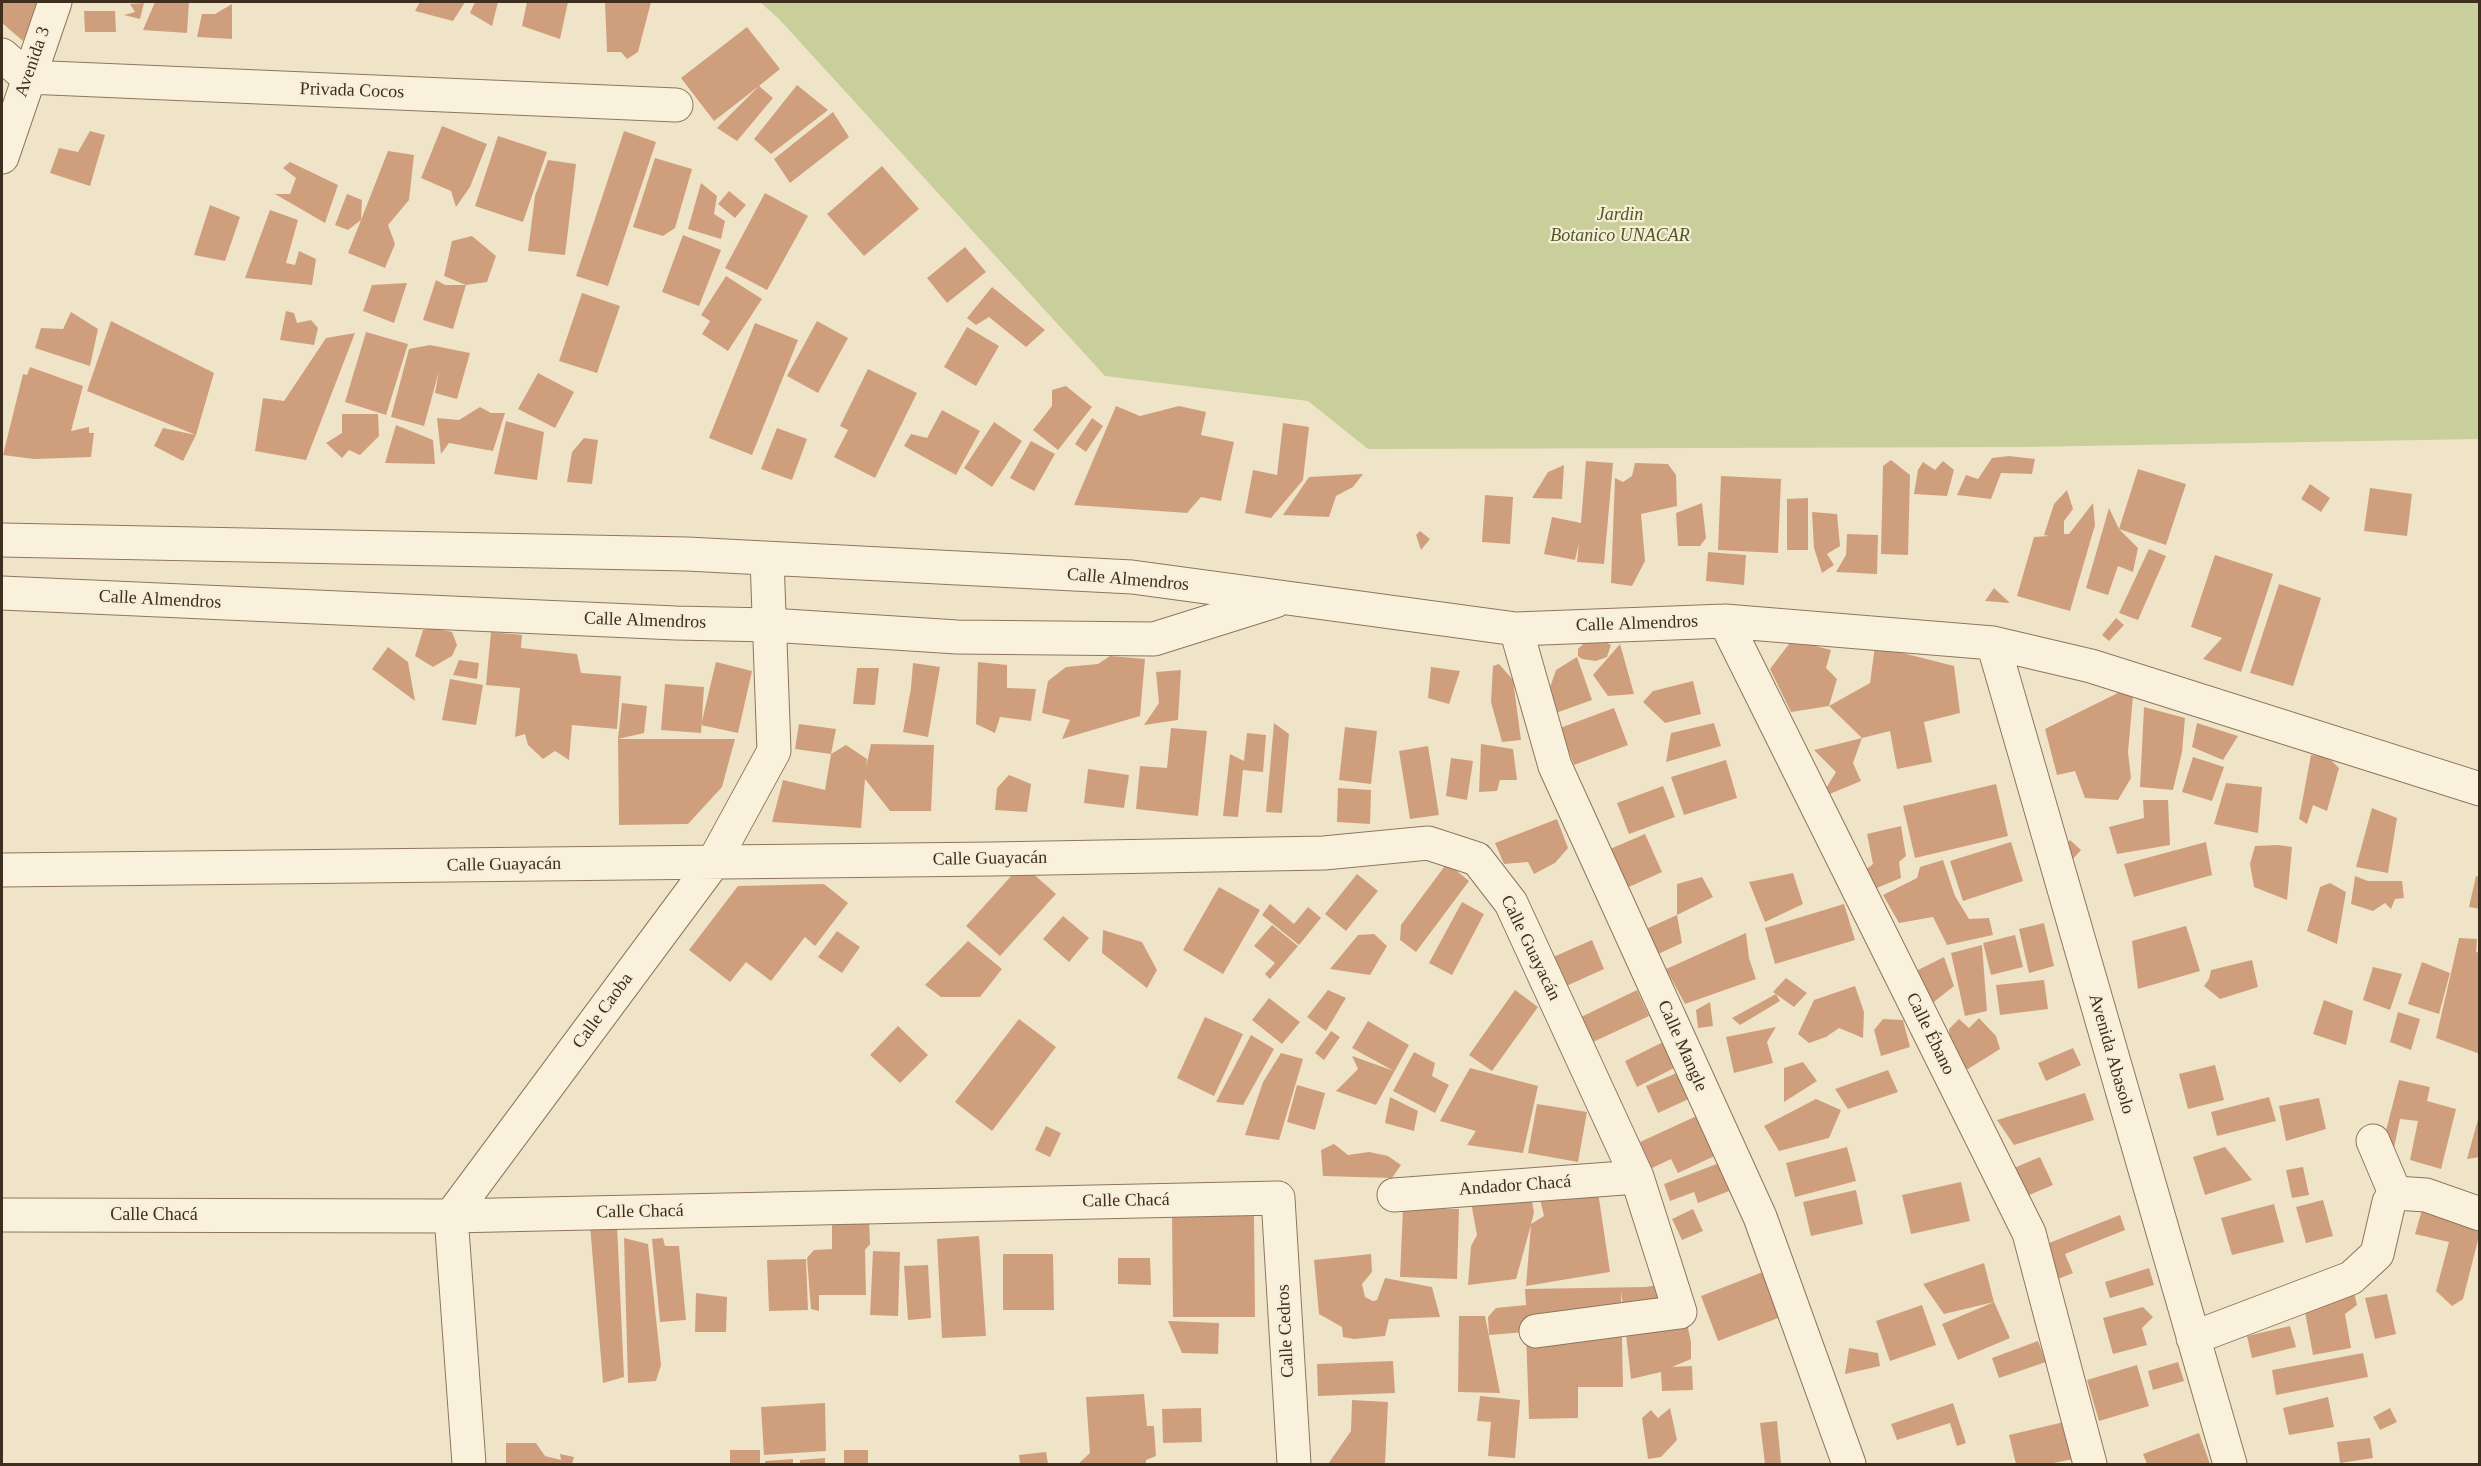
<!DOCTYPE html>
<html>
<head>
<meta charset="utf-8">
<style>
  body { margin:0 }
  #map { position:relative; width:2481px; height:1466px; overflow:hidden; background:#f0e4c8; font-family:Georgia,serif }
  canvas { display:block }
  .frame { position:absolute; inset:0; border:3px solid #3d2e20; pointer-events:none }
</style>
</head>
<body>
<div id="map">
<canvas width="2481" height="1466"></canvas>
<div class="frame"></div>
</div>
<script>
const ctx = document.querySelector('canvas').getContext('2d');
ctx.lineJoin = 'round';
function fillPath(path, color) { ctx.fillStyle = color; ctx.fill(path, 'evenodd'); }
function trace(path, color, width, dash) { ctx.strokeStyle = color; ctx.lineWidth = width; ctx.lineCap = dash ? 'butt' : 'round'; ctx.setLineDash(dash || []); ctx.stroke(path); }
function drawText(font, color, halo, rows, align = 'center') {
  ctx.font = font + ' Georgia,serif'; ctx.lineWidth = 4.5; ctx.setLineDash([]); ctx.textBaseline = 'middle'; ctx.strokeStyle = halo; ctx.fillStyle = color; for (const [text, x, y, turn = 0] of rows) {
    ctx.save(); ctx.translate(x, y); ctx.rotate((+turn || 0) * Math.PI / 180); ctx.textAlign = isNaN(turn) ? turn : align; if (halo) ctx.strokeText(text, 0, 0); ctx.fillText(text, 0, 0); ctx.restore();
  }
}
fillPath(new Path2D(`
  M760,2H2479V439L2024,447L1368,449L1308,401L1105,376L779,19Z`), '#c9cf9b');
fillPath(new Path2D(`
  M2,2H38L23,41L2,23Z
  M155,2H189L187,33L143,30Z
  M420,2H465L453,21L415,11Z
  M475,2H498L492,26L470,13Z
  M527,2H568L560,39L522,26Z
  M605,2H651L638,52L627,59L621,52H607Z
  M144,3L140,19L124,15L135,12L130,4Z
  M232,4V39L197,37L202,14H215Z
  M84,11H115L116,32H85Z
  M747,27L780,69L759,86L773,98L737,141L717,128L759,86L714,121L681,78Z
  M797,85L828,110L771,154L754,139Z
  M833,112L849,137L790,183L774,159Z
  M442,126L487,144L470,187L456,207L451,191L421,178Z
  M90,131L105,135L90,186L50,173L59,148L78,152Z
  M624,131L656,142L608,286L576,276Z
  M498,136L547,152L523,222L475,206Z
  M388,151L414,155L409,200L388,225L395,244L385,268L348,253L361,220L348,230L335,225L347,194L362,200L361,220Z
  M655,158L692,169L675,228L663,236L633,227Z
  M548,160L576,164L565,255L528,251L535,196Z
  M290,162L338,185L325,223L275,194H290L296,178L283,168Z
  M882,166L919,209L864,256L827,214Z
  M701,183L717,196L714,214L725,221L721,239L688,229Z
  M729,191L746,205L735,218L718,204Z
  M765,193L808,216L767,290L725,268Z
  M210,205L240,217L225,261L194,255Z
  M270,210L298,220L286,263L295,265L299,251L316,259L312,285L245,278Z
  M683,235L721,250L699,306L662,292Z
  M472,236L496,256L487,282L466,285L444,276L452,241Z
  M965,247L986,272L947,303L927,278Z
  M726,276L762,299L728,351L702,334L710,321L701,315Z
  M436,280L445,285H466L453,329L423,320Z
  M407,283L394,323L363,311L372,285Z
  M992,287L1045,330L1026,347L989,317L976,325L967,318Z
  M582,293L620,306L597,373L559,361Z
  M286,311L294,313L297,323L311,320L318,328L314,345L280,340Z
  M71,312L98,329L90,366L35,348L41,328L63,329Z
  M111,321L214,373L196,435L87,391Z
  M817,321L848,338L818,393L787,376Z
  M755,323L798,340L752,455L709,438Z
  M967,327L999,346L976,386L944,367Z
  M366,332L408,344L386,415L345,402Z
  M355,333L306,460L255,451L263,398L284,401L326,338Z
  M430,345L470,353L457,399L435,393L439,371L424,426L391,417L409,349Z
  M30,367L83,386L71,431L89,427V433H94L91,457L34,459L3,455L23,374L27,375Z
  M868,369L917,393L875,478L834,457L848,430L840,426Z
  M538,373L574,392L555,428L518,409Z
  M1066,386L1092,407L1058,450L1033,430L1052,406V390Z
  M1116,406L1140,416L1179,406L1206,412L1201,435L1234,442L1221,501L1201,497L1187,513L1074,505Z
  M480,407L491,413H505L493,451L449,443L441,454L437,418L459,420Z
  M942,410L980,431L956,475L904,446L911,434L927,438Z
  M342,414H378L379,436L360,455L349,450L342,458L326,443L342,433Z
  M1092,418L1103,426L1086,452L1075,444Z
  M506,421L544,432L537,480L494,474Z
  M994,422L1022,441L992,487L964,468Z
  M1283,423L1309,427L1303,480L1271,518L1245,513L1253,470L1277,475Z
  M396,425L433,440L435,464L385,463Z
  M163,428L196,435L183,461L154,446Z
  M777,428L807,439L792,480L761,469Z
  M584,438L598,440L592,484L567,482L572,452Z
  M1031,441L1055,454L1034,491L1010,478Z
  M2009,456L2035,459L2032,474L2001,473L1991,499L1957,495L1966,475L1978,479L1992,458Z
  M1891,460L1910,475L1908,555L1881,554L1883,466Z
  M1586,461L1613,463L1604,564L1577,562L1579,543L1575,560L1544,554L1552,517L1581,523Z
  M1943,461L1954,470L1947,496L1914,494L1918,470L1923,462L1935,470Z
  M1635,463L1668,464L1676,475L1677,506L1641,514L1645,561L1632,586L1611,583L1615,478L1623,482L1632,476Z
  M1564,465L1562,499L1532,498L1548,472Z
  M2138,469L2186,484L2166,545L2119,529L2138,548L2133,572L2118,566L2108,595L2086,588L2109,508L2119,529Z
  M1363,474L1353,487L1336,496L1329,517L1283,515L1309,477Z
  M1721,476L1781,479L1778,553L1718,550Z
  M2310,484L2330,498L2321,512L2301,499Z
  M2370,488L2412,494L2407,536L2364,531Z
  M2067,490L2073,509L2064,521V534H2069L2093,503L2095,525L2070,611L2017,596L2034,537L2049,536L2044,535L2054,504Z
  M1485,495L1513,497L1510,544L1482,542Z
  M1808,498V550H1787V499Z
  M1702,503L1706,538L1700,546H1678L1676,513Z
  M1812,512L1837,514L1840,546L1827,554L1834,565L1822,573L1814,548Z
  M1420,531L1430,539L1421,550L1416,535Z
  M1847,534L1878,535L1877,574L1836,572L1846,555Z
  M2149,549L2166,556L2138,620L2119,613Z
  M1708,552L1746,555L1744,585L1706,581Z
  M2215,555L2273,574L2241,672L2203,659L2222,638L2191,627Z
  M2279,584L2321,598L2293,686L2250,673Z
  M1994,588L2010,603L1985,601Z
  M2116,618L2124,625L2109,641L2102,635Z
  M433,628L452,632L457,645L452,656L433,667L415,656L423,630Z
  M491,632L522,635L521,648L577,654L581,673L621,676L617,729L572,725L569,760L555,751L543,759L528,745L525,734L515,737L520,688L486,685Z
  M1600,639L1611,645L1607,657L1596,661L1582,659L1578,656V649L1585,642Z
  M1792,640L1831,650L1826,668L1837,679L1829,706L1791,712L1770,669Z
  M1620,644L1634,694L1608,696L1593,675Z
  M1875,646L1954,666L1960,713L1924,722L1932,762L1897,769L1890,731L1862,738L1853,763L1861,781L1820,798L1836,772L1814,750L1862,738L1829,706L1870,683Z
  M388,647L408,662L415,701L372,669Z
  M1110,656L1145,659L1140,716L1062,739L1070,720L1042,713L1048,681L1066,667L1098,664Z
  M1577,657L1592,700L1553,714L1547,696L1556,670Z
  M459,660L479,663L477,679L453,675Z
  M716,662L752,671L738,733L701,725Z
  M978,662L1007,665V688L1036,689L1031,721L1000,717L995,733L976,724Z
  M913,663L940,667L928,737L903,732L911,688Z
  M1499,664L1513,680L1521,740L1502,742L1491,702L1493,666Z
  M1431,667L1460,671L1449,704L1428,698Z
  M857,668H879L875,705L853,704Z
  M1181,670L1178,720L1144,725L1159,703L1156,672Z
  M450,679L483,685L476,725L442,720Z
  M1693,681L1701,714L1665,723L1643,702L1653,691Z
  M665,684L704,687L701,733L661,730Z
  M2134,685L2128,752L2131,778L2118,800L2085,798L2075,771L2057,775L2045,729Z
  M622,703L647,706L644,733L618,739Z
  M2144,707L2185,718L2182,752L2173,790L2140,787Z
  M1614,708L1628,745L1574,765L1560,728Z
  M1274,723L1289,734L1282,813L1266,812Z
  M1714,723L1721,746L1666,762L1671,733Z
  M2197,723L2238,736L2223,760L2192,747Z
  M799,724L836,729L831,754L795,749Z
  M1345,727L1377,731L1371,784L1339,780Z
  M1171,728L1207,731L1198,816L1136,809L1140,766L1167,768Z
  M1247,733L1266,735L1263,772L1243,770L1238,817L1223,816L1230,754L1244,761Z
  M618,739H735L722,787L688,824L619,825Z
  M871,744L934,745L931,811H890L865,779L861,828L772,822L783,780L825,790L831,754L846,745L867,759L866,768Z
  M1481,744L1513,749L1517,780H1500L1497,791L1479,792Z
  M1428,746L1439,815L1410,819L1399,751Z
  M2311,755L2328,757L2339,768L2327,811L2313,805L2307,824L2299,819Z
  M2193,757L2224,767L2212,801L2182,792Z
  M1451,758L1473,761L1467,800L1446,796Z
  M1726,760L1737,798L1684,815L1671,777Z
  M1088,769L1129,775L1124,808L1084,803Z
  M1009,775L1031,784L1027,812L995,810L997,788Z
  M2226,783L2262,787L2258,833L2214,824Z
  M1996,784L2008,836L1915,858L1903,806Z
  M1663,786L1675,817L1629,834L1617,803Z
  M1338,788L1371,790L1370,824L1337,822Z
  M2143,800H2168L2170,845L2117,854L2109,827L2144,818Z
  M2372,808L2397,818L2388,873L2356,867Z
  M1557,819L1568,848L1555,863L1534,874L1528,862L1504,864L1495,843Z
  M1901,826L1906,856L1899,862L1901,878L1867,892L1859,875L1873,864L1867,834Z
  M1645,834L1662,872L1618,892L1601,853Z
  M2070,840L2081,850L2072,860L2060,851Z
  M2011,842L2023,881L1963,901L1950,861Z
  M2206,842L2212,875L2134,897L2124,864Z
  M2278,845L2292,847L2287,900L2254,887L2250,864L2255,846Z
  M1943,860L1955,896L1969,919L1989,918L1993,935L1947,945L1933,917L1899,923L1883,895L1917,878L1920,867Z
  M1447,863L1469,881L1416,952L1400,940L1401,925Z
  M1022,864L1056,894L1000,956L966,926Z
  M1793,873L1803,904L1765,922L1749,882Z
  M1357,874L1378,891L1346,931L1325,914Z
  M2355,876L2368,881H2402L2404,898L2395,899L2391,909L2385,903L2373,911L2351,904Z
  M2476,876L2480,877V909L2469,907Z
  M1702,877L1713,897L1677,915V884Z
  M2330,883L2346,892L2337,944L2307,931L2320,887Z
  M824,884L848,903L815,946L805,937L771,981L746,962L730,982L689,950L738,886Z
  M1219,887L1260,910L1223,974L1183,950Z
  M1462,902L1484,914L1452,975L1429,963Z
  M1270,904L1294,924L1308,907L1321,918L1299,945L1262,915Z
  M1844,904L1855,940L1775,964L1765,928Z
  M1677,915L1682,943L1656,955L1646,929Z
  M1063,916L1089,938L1069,962L1043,939Z
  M2044,923L2054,966L2029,973L2019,929Z
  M1272,925L1298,946L1270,979L1265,974L1275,963L1254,946Z
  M2186,926L2200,971L2138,989L2132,941Z
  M1103,930L1142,942L1157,970L1147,988L1102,953Z
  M837,931L860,947L842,973L818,957Z
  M1746,933L1749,958L1756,979L1685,1004L1666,969Z
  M1374,934L1387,946L1370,975L1330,969L1358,935Z
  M2015,935L2023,967L1991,975L1983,943Z
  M2459,938L2477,939L2476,952L2480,953V1054L2436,1038Z
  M1592,940L1604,969L1564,987L1551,958Z
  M968,941L1002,969L980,997H941L925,985Z
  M1982,945L1987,1011L1965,1016L1951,953Z
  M1944,957L1954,986L1925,1009L1906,976Z
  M2252,960L2258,987L2220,999L2204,986L2209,979L2211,970Z
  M2422,962L2450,973L2439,1014L2408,1004Z
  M2373,967L2402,974L2390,1010L2363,1000Z
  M1786,978L1807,993L1794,1007L1773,992Z
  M2044,980L2048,1009L2000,1015L1996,985Z
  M1855,986L1864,1012L1863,1038L1839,1028L1826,1037L1809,1043L1798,1034L1814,1000Z
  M1328,990L1346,998L1326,1031L1307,1017Z
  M1515,990L1538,1007L1492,1071L1469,1055Z
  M1637,990L1649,1016L1593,1042L1581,1017Z
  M1776,994L1780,1001L1740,1025L1732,1018Z
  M1269,998L1300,1022L1282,1044L1252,1020Z
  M2324,1000L2353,1011L2346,1045L2313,1034Z
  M1710,1002L1713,1026L1698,1028L1696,1010Z
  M2398,1012L2420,1019L2411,1050L2390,1042Z
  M1205,1017L1243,1034L1214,1096L1177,1078Z
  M1979,1018L1996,1036L2000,1049L1968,1069L1951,1061L1949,1029L1959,1019L1969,1028Z
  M1019,1019L1056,1047L992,1131L955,1102Z
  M1883,1019L1903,1020L1910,1047L1881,1056L1874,1030Z
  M1368,1021L1409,1045L1376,1105L1336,1091L1358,1069L1352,1056L1394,1071L1352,1048Z
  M898,1026L928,1055L900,1083L870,1055Z
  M1776,1027L1767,1042L1773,1063L1734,1073L1726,1037Z
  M1331,1031L1340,1037L1324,1060L1315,1053Z
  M1251,1035L1274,1049L1243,1105L1216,1102Z
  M1663,1042L1676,1067L1637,1087L1625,1061Z
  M2073,1048L2081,1065L2046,1081L2038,1063Z
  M1414,1052L1435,1063L1432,1076L1449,1085L1435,1113L1393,1091Z
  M1281,1053L1303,1059L1279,1140L1245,1135L1263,1082Z
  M1803,1062L1817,1081L1784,1102V1068Z
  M2215,1065L2224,1100L2188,1109L2179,1074Z
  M1470,1068L1538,1086L1523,1153L1467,1145L1476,1131L1440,1121Z
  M1888,1070L1898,1092L1848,1109L1835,1089Z
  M1679,1072L1691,1098L1658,1113L1646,1086Z
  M2399,1080L2430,1087L2427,1101L2456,1109L2441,1169L2410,1160L2418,1121L2400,1119L2393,1153L2381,1150Z
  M1297,1085L1325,1093L1315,1130L1287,1122Z
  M2085,1093L2094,1120L2014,1145L1997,1120Z
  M1390,1097L1418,1111L1414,1131L1385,1123Z
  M2269,1097L2276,1121L2217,1136L2211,1112Z
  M2319,1098L2326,1129L2286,1141L2279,1106Z
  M1816,1099L1841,1110L1829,1138L1779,1151L1764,1126Z
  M1537,1104L1587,1112L1578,1162L1528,1153Z
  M1701,1114L1719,1154L1678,1173L1671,1159L1652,1168L1640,1142Z
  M2479,1116L2480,1157L2467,1159Z
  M1046,1126L1061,1133L1050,1157L1035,1150Z
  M1334,1144L1348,1155L1369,1152L1388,1156L1401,1165L1392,1178L1323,1176L1321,1150Z
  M1847,1147L1856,1181L1795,1197L1786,1163Z
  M2225,1147L2252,1180L2205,1195L2193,1157Z
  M2040,1157L2053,1185L2027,1196L2014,1168Z
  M1722,1162L1732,1190L1698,1203L1694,1192L1670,1201L1664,1184Z
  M2303,1167L2309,1195L2292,1198L2286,1170Z
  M1961,1182L1970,1221L1911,1234L1902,1195Z
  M1856,1190L1863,1224L1811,1236L1803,1202Z
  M1598,1192L1610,1272L1526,1286L1531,1225L1516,1279L1468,1285L1471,1246L1477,1235L1470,1197L1531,1195L1534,1213L1531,1224L1544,1216L1539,1195Z
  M2323,1200L2333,1236L2306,1243L2296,1207Z
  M2424,1203L2480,1218V1232L2463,1299L2452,1306L2436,1291L2449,1242L2415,1234Z
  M2274,1204L2284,1242L2232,1255L2221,1218Z
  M1403,1208L1459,1209L1457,1279L1400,1277Z
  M1693,1209L1703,1231L1682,1240L1672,1219Z
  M1254,1213L1255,1317H1173L1172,1214Z
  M2120,1215L2125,1230L2065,1254L2073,1273L2058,1279L2044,1245Z
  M869,1218L870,1244L865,1250L866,1295H819V1311L811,1309L807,1258L814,1250L832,1249V1219Z
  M590,1225H617L624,1377L603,1383Z
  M979,1236L986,1336L942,1338L937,1239Z
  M624,1238L648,1244L661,1365L656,1381L628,1383Z
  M663,1238L665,1246H679L686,1320L660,1322L652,1239Z
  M873,1251L900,1252L898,1316L870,1315Z
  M1003,1254H1053L1054,1310H1003Z
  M1371,1254L1372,1272L1362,1284L1365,1297L1373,1301L1377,1300L1385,1278L1432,1287L1440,1317L1389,1319L1385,1336L1354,1339L1343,1337L1342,1327L1319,1314L1314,1260Z
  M1118,1258H1150L1151,1285L1118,1284Z
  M806,1259L808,1310L769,1311L767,1260Z
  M1984,1263L1994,1302L1944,1314L1923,1284Z
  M928,1265L931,1318L908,1320L904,1266Z
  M2149,1268L2154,1285L2110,1298L2105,1282Z
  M1768,1270L1786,1315L1718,1341L1701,1296Z
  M1678,1281L1691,1342V1359L1672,1367L1692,1366L1693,1390L1662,1391L1661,1372L1631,1379L1621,1290L1623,1387H1578V1418L1529,1419L1526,1332L1489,1335L1488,1317L1496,1308L1526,1305L1525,1289L1646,1287Z
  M2354,1292L2357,1305L2345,1314L2351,1348L2313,1355L2303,1301Z
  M696,1293L727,1297L726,1332H695Z
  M2387,1294L2396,1334L2375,1339L2365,1298Z
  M1994,1302L2010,1338L1958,1360L1942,1324Z
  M1922,1305L1936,1345L1890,1361L1876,1321Z
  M2143,1307L2153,1317L2142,1328L2147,1345L2113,1354L2103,1318Z
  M1459,1316H1485L1500,1393L1458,1392Z
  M1168,1321L1219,1323L1218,1354L1182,1353Z
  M2290,1326L2296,1347L2252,1358L2247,1336Z
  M2038,1341L2046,1362L1999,1378L1992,1358Z
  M1849,1348L1878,1353L1880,1366L1845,1374Z
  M2363,1353L2368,1377L2276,1395L2272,1370Z
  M1393,1361L1395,1393L1318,1396L1317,1364Z
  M2178,1362L2184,1381L2153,1390L2148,1371Z
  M2137,1365L2149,1406L2099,1421L2087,1380Z
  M1144,1394L1147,1426H1154L1156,1456L1146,1460V1464H1078L1090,1453L1086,1397Z
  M1480,1396L1520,1400L1515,1458L1488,1456L1491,1422L1477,1421Z
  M2328,1397L2334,1427L2289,1435L2283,1408Z
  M1352,1400L1388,1402L1385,1464H1328L1351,1431Z
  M825,1403L826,1451L764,1455L761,1407Z
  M1953,1403L1966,1443L1957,1446L1950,1423L1897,1440L1891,1424Z
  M1201,1408L1202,1442L1163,1443L1162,1409Z
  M1670,1408L1677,1440L1661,1457L1648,1459L1642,1418L1651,1410L1658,1418Z
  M2390,1408L2397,1422L2380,1430L2373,1417Z
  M1777,1421L1781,1464H1765L1760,1423Z
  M2064,1422L2073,1459L2049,1464H2016L2009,1435Z
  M2199,1433L2210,1464H2147L2143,1454Z
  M2370,1438L2373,1458L2340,1463L2337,1442Z
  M506,1443H536L545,1456L561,1460L560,1454L574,1457L572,1464H506Z
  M730,1450H760V1464H730Z
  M844,1450H868V1464H844Z
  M1046,1452L1048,1464H1020L1019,1455Z
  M825,1458V1464H800V1460Z
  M793,1459V1464H765V1461Z`), '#cf9f7d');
const minor = new Path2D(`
  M2,55L27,77L676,105
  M2,157L55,2
  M2,540L687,554L1132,577L1516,629L1725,621L1993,643L2091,666L2480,789
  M2,593L676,623L770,625L957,637L1154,639L1275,601
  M1725,621L2029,1233L2090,1464
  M1516,629L1555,766L1760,1217L1849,1464
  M1993,643L2230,1464
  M2,870L992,859L1324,853L1428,843L1477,859L1511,903L1637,1177L1680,1312L1536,1331
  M2373,1141L2395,1193
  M2395,1193L2426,1195L2480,1214
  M1394,1195L1637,1177
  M2,1215L451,1216L1278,1198L1294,1464
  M2193,1338L2351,1278L2377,1254L2389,1202L2395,1193
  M469,1464L451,1216L713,863L774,751L767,559`);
trace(minor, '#8d765c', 35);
trace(minor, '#faf1dc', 33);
drawText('18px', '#3d2e20', '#f7eed8', [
  ["Avenida 3",33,62,-71],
  ["Privada Cocos",352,91,2],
  ["Calle Almendros",1128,580,5],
  ["Calle Almendros",160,600,3],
  ["Calle Almendros",645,621,2],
  ["Calle Almendros",1637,624,-2],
  ["Calle Guayacán",990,859,-1],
  ["Calle Guayacán",504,865,-1],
  ["Calle Guayacán",1530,948,64],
  ["Calle Caoba",603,1011,-54],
  ["Calle Ébano",1930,1034,64],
  ["Calle Mangle",1682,1046,66],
  ["Avenida Abasolo",2111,1054,74],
  ["Andador Chacá",1515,1186,-4],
  ["Calle Chacá",1126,1201,-1],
  ["Calle Chacá",640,1212,-1],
  ["Calle Chacá",154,1215],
  ["Calle Cedros",1286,1331,-93]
]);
drawText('italic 18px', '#4d5a26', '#f7eed8', [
  ["Jardin",1620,215],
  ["Botanico UNACAR",1620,236]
]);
</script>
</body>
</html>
